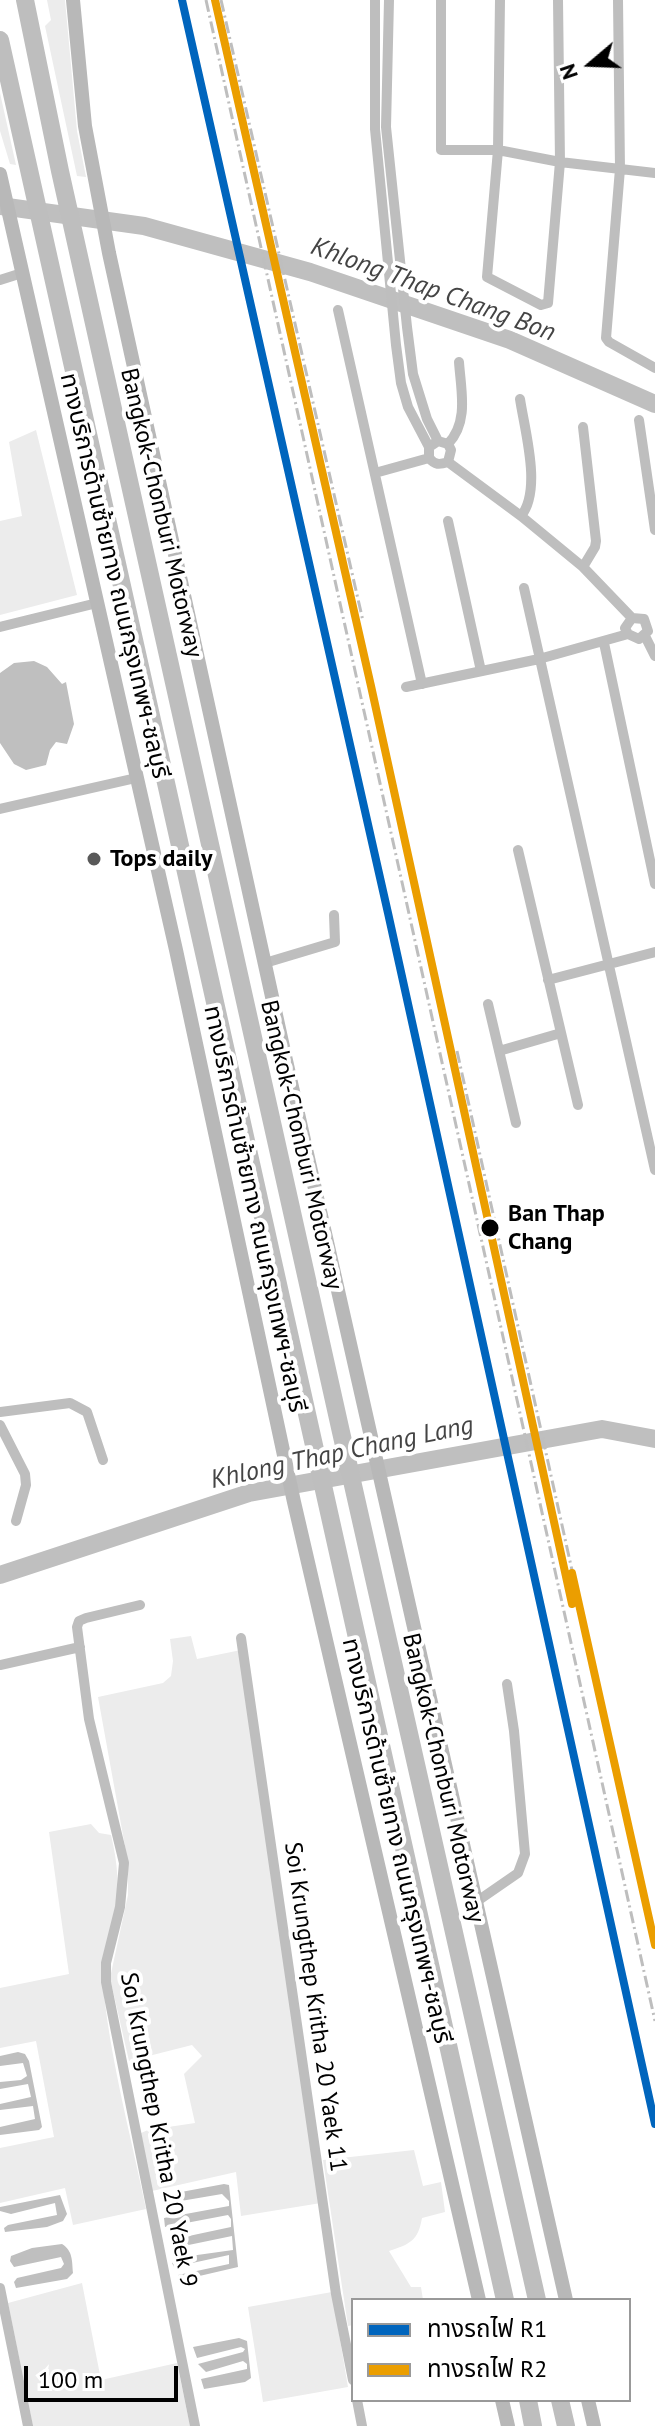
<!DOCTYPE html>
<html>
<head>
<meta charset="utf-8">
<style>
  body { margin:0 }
  #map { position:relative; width:655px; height:2426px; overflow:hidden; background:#fff; font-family:"PT Sans","Noto Sans Thai",sans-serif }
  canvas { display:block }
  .legend { position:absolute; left:351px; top:2298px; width:280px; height:104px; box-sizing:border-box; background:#fff; border:2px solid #999; margin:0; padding:10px 14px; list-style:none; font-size:24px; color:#000 }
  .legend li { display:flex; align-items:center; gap:16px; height:40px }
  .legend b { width:40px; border:2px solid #999 }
  .north { position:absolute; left:551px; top:24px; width:80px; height:80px; -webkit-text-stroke:6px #fff; paint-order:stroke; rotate:251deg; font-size:22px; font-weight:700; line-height:32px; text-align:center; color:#000 }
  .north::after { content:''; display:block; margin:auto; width:28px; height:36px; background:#000; clip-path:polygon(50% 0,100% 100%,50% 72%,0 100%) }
  .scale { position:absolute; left:24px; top:2366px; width:154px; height:36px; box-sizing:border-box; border:4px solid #000; border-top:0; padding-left:10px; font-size:24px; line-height:28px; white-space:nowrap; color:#000; -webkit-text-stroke:6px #fff; paint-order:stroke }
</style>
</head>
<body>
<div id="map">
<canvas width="655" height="2426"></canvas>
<ul class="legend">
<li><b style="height:10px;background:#0065bd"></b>ทางรถไฟ R1</li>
<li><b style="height:10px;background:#eb9e00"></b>ทางรถไฟ R2</li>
</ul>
<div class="north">N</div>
<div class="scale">100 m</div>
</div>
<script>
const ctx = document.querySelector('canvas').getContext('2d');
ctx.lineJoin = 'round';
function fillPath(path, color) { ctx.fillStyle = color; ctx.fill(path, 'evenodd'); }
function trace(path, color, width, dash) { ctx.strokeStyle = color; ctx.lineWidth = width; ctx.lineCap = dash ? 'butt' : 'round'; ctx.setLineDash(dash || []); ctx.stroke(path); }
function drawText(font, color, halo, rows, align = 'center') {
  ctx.font = font + ' "PT Sans","Noto Sans Thai",sans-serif'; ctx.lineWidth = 8; ctx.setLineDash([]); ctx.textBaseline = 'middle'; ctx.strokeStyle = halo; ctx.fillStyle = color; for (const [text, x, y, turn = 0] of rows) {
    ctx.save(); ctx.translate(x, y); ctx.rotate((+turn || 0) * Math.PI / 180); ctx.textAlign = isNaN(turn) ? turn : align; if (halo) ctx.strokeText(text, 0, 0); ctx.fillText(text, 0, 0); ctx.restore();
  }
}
fillPath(new Path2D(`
  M47,0H65L77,131L86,177L77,176L45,26L51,20Z
  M0,93L16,165L10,164L0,131Z
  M36,430L77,595L0,615V521L22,516L9,442Z
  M191,1636L197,1659L241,1650L321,2203L241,2216L236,2172L152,2191L141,2133L148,2130L195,2123L184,2074L202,2056L192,2045L129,2061L110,1978L128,1895V1863L98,1697L163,1683L171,1676L173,1661L170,1639Z
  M91,1824L99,1833L111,1835C118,1864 120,1890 114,1920C110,1937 100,1955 102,1973C108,2052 130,2131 146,2209L73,2225L65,2188L0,2203V2148L54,2137L36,2041L0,2048V1988L69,1974L49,1832Z
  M414,2150L423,2186L441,2182L445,2212L422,2218C418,2241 410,2244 389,2251L411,2287H421L423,2300H353V2325L348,2326L323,2160Z
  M82,2283L101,2380L177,2363L190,2426H33L8,2303Z
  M332,2292L348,2387L263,2402L248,2307Z`), '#ececec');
fillPath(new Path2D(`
  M34,661L47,667L62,684L66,682L74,724L67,744L56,742L50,750L46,765L26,770L14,764L0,743V673L14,663Z
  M18,2052L25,2054L29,2061L42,2127L39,2130L0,2135V2127L35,2119L33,2106L0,2110V2104L31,2097L28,2084L0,2089V2082L21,2080L27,2076L23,2063L0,2066V2056Z
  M224,2184L229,2185L238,2267L178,2281V2275L229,2264V2255L174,2267L172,2263L183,2257L233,2250L232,2236L174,2248L171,2247L170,2240L231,2227V2219L228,2215L165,2227L164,2218L229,2206V2201L222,2194L163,2204L161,2199L165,2195Z
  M60,2195L67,2214L63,2221L47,2227L5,2232L4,2228L8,2225L57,2215L55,2203L11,2214L0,2211V2207Z
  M62,2244C73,2251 72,2261 73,2273L67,2279L16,2288L14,2282L17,2278L61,2268L64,2264L61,2257L14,2267L10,2261L11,2256L32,2248Z
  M239,2338L247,2341L251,2378L245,2382L204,2389L201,2379L247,2369V2364L243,2361L206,2372L198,2364L243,2352L245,2349L241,2347L197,2358L193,2347Z`), '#bfbfbf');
trace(new Path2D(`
  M0,206L144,226L310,272L510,340L655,404
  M0,1575L249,1493L602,1429L655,1439`), '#bfbfbf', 18);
trace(new Path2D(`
  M375,0V129L396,345L401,383L408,407L429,447
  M389,0L386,127L407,327L413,374L427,419L438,441
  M441,0V150H498L560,162L655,173
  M500,0L498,150L487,277L541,305L548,303L560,162L558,0
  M618,0L620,169L606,338L609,342L655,368
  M0,280L22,273
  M338,310L422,684
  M520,399C525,432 542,490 521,516
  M639,420L655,530
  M448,444C469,422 461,391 459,362
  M448,462L521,516L583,567L632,618
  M375,473L429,458C435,465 439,465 448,462L451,450L448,444L438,441L429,447V458
  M448,521L481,671
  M583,567L595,547L596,541L583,427
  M524,588L655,1170
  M0,627L97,603
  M645,636L655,656
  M604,643L655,884
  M406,687L539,659L628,634L639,639L648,631L644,619L632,618L625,628L628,634
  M0,809L136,778
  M518,850L578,1105
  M265,963L335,942L334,915
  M548,980L655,952
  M488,1004L516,1123
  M499,1051L561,1033
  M0,1412L70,1403L87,1412L103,1460
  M0,1425L25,1474L26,1485L16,1521
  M140,1605L86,1618L79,1621L77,1627L89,1719L124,1863L120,1907L106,1963V1982L195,2426
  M241,1638L336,2294L353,2380
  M0,1665L80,1647
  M476,1902L518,1873L525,1854L514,1731L507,1684
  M0,2288L28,2426
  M357,2400L362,2426`), '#bebebe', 10);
trace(new Path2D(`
  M73,0L85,126L109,253L285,1056L566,2300
  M0,174L176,950L294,1502L479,2300
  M502,2400L508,2426
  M588,2400L594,2426`), '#b8b8b8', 14);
trace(new Path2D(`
  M25,0L60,171L341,1432L537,2300
  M0,40L505,2300
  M528,2400L533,2426
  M560,2400L566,2426`), '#bebebe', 18);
trace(new Path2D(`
  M206,0L655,2021
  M221,0L363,621
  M354,610L454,1063
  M457,1051L655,1945`), '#bebebe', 3, [12, 4, 2, 4]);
trace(new Path2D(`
  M182,0L388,913L655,2124`), '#0065bd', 8);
trace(new Path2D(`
  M215,0L371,686L572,1604
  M572,1573L655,1945`), '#eb9e00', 8);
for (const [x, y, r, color] of [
  [94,859,8,"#595959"],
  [490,1228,10,"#000"]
]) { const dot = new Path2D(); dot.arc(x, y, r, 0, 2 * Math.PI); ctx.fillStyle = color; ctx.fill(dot); trace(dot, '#fff', 3); }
drawText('24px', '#000', '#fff', [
  ["Bangkok-Chonburi Motorway",161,513,77],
  ["ทางบริการด้านซ้ายทาง ถนนกรุงเทพฯ-ชลบุรี",114,576,77],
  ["Bangkok-Chonburi Motorway",301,1145,77],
  ["ทางบริการด้านซ้ายทาง ถนนกรุงเทพฯ-ชลบุรี",254,1209,78],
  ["Bangkok-Chonburi Motorway",443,1778,77],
  ["ทางบริการด้านซ้ายทาง ถนนกรุงเทพฯ-ชลบุรี",396,1841,77],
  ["Soi Krungthep Kritha 20 Yaek 11",315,2007,82],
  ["Soi Krungthep Kritha 20 Yaek 9",158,2130,79]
]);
drawText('bold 24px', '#000', '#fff', [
  ["Tops daily",110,859]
], 'left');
drawText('bold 24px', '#000', '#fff', [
  ["Ban Thap",508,1214],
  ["Chang",508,1242]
], 'left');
drawText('italic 26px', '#444', '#fff', [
  ["Khlong Thap Chang Bon",433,290,20],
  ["Khlong Thap Chang Lang",342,1453,-12]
]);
</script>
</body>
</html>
